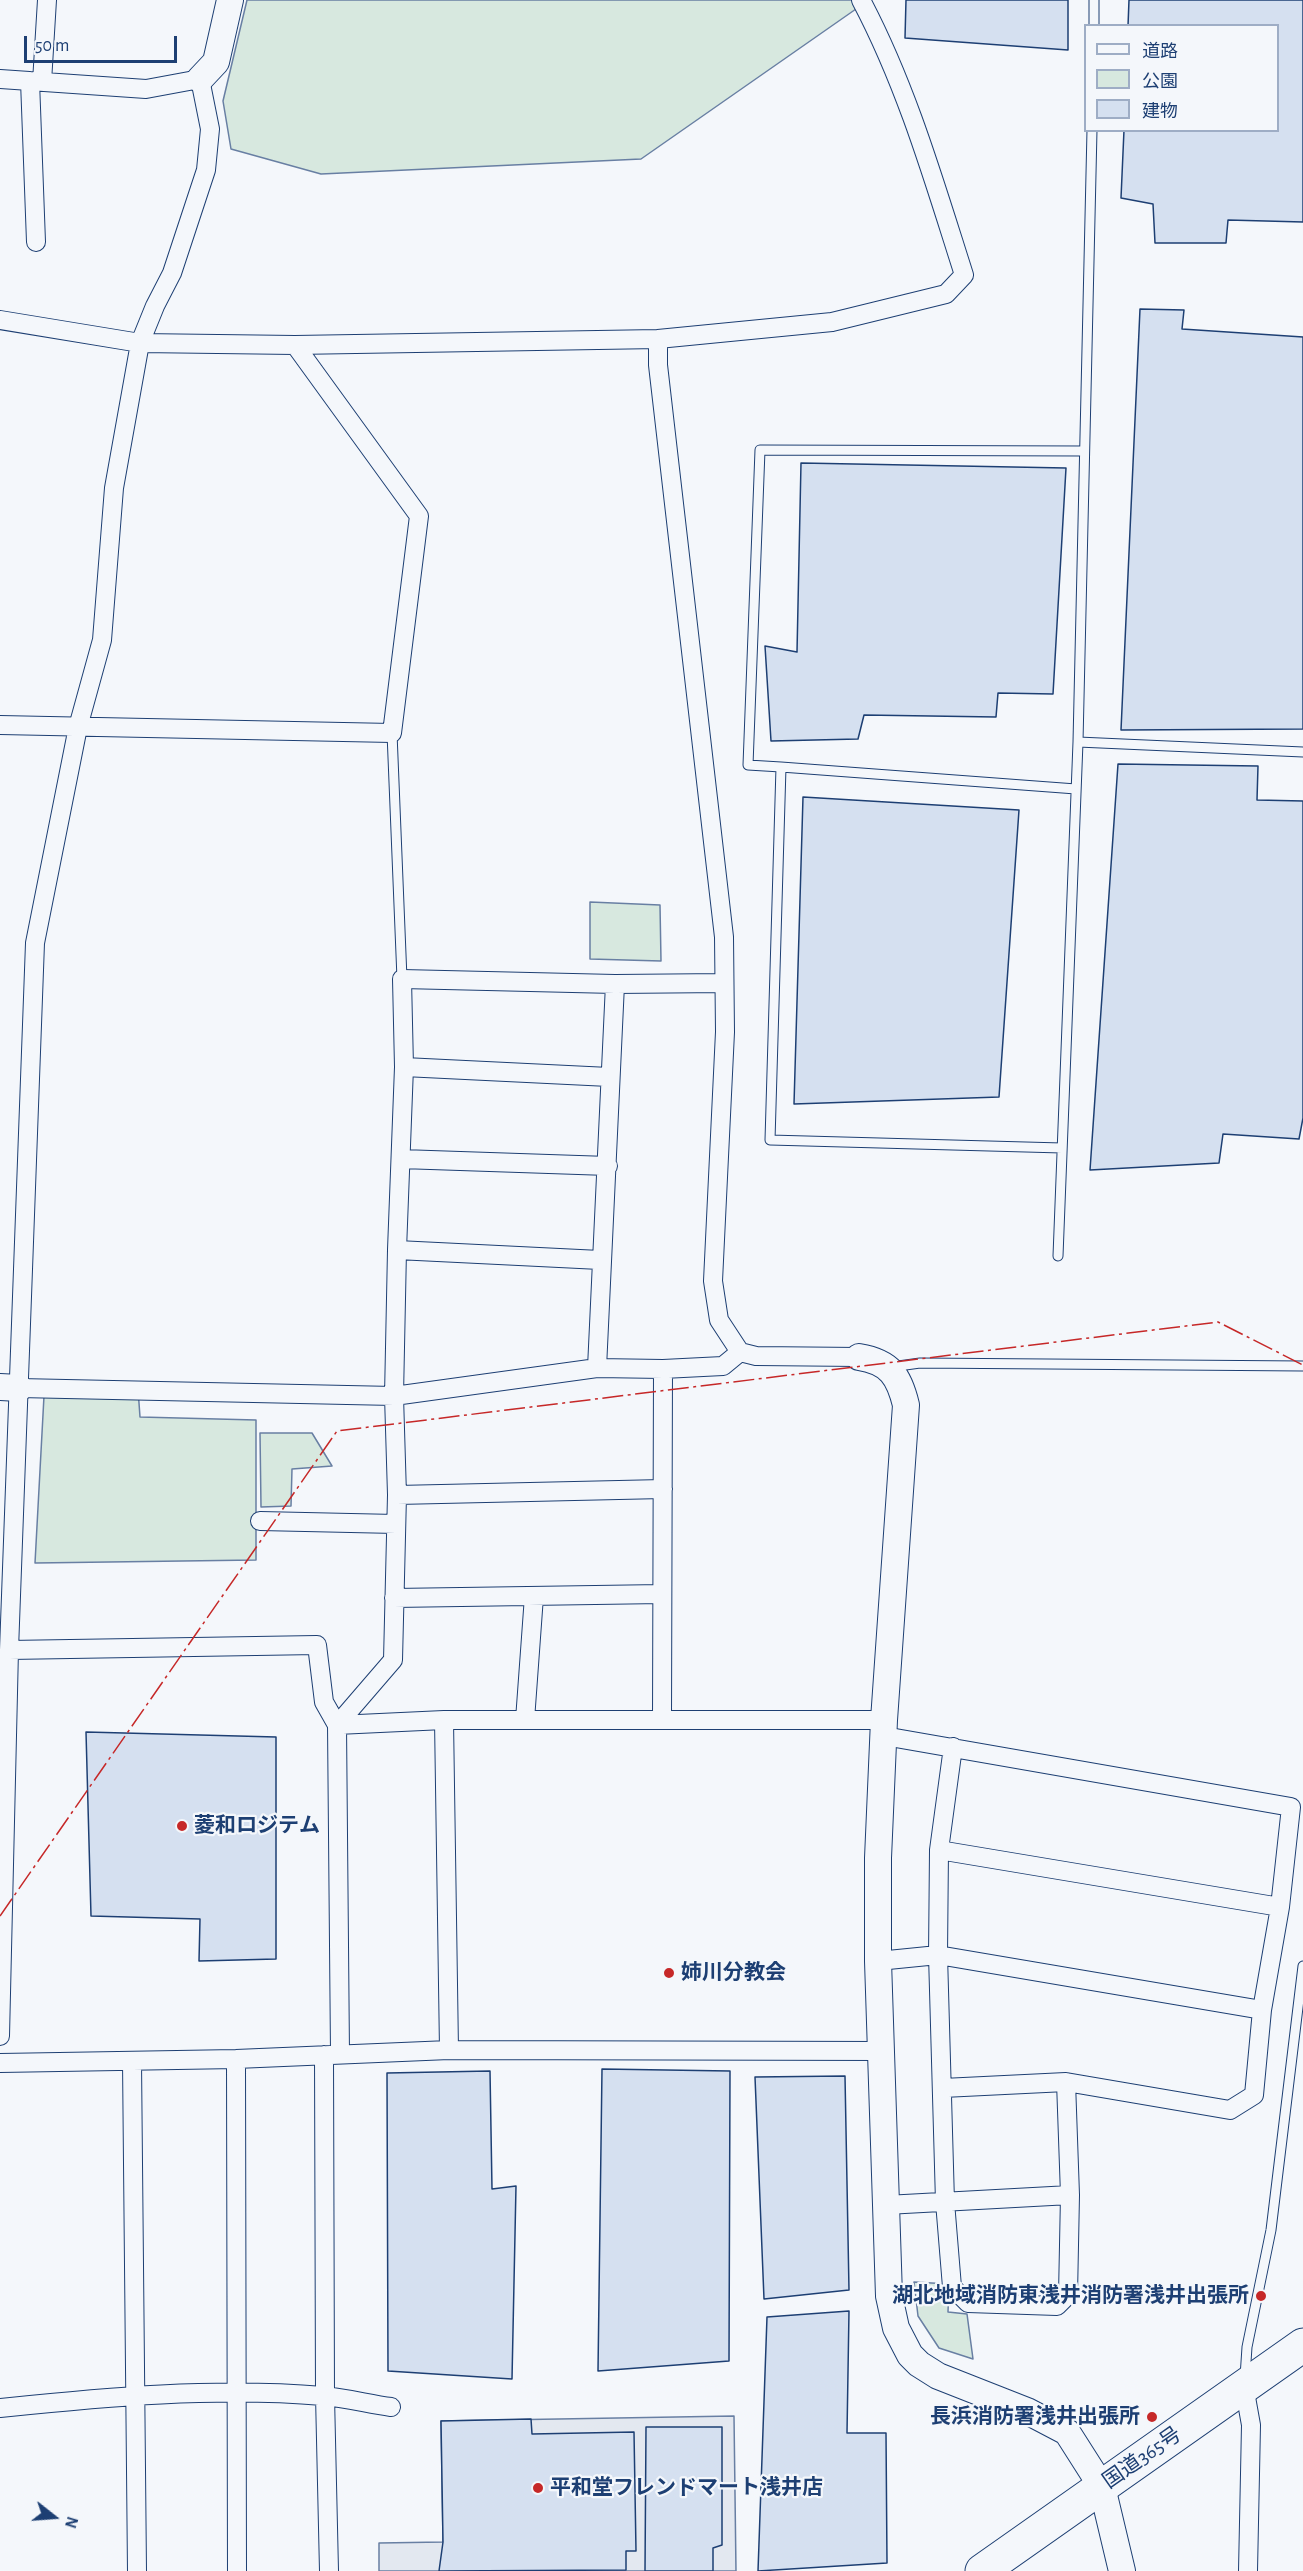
<!DOCTYPE html>
<html>
<head>
<meta charset="utf-8">
<style>
  body { margin:0 }
  #map { position:relative; width:1303px; height:2571px; overflow:hidden; background:#f4f7fb; font-family:"Alegreya Sans","Noto Sans JP",sans-serif }
  canvas { display:block }
  .legend { position:absolute; left:1084px; top:24px; width:195px; height:108px; box-sizing:border-box; background:#f4f7fb; border:2px solid #9eadc5; margin:0; padding:8px 10px; list-style:none; font-size:18px; color:#1d3f73 }
  .legend li { display:flex; align-items:center; gap:12px; height:30px }
  .legend b { width:30px; border:2px solid #9eadc5 }
  .north { position:absolute; left:24px; top:2487px; width:60px; height:60px; -webkit-text-stroke:4px #f4f7fb; paint-order:stroke; rotate:107deg; font-size:16px; font-weight:700; line-height:24px; text-align:center; color:#1d3f73 }
  .north::after { content:''; display:block; margin:auto; width:21px; height:27px; background:#1d3f73; clip-path:polygon(50% 0,100% 100%,50% 72%,0 100%) }
  .scale { position:absolute; left:24px; top:36px; width:153px; height:27px; box-sizing:border-box; border:3px solid #1d3f73; border-top:0; padding-left:8px; font-size:18px; line-height:21px; white-space:nowrap; color:#1d3f73; -webkit-text-stroke:4px #f4f7fb; paint-order:stroke }
</style>
</head>
<body>
<div id="map">
<canvas width="1303" height="2571"></canvas>
<ul class="legend">
<li><b style="height:8px;background:#f4f7fb"></b>道路</li>
<li><b style="height:16px;background:#d7e8df"></b>公園</li>
<li><b style="height:16px;background:#d5e0f0"></b>建物</li>
</ul>
<div class="north">N</div>
<div class="scale">50 m</div>
</div>
<script>
const ctx = document.querySelector('canvas').getContext('2d');
ctx.lineJoin = 'round';
function fillPath(path, color) { ctx.fillStyle = color; ctx.fill(path, 'evenodd'); }
function trace(path, color, width, dash) { ctx.strokeStyle = color; ctx.lineWidth = width; ctx.lineCap = dash ? 'butt' : 'round'; ctx.setLineDash(dash || []); ctx.stroke(path); }
function drawText(font, color, halo, rows, align = 'center') {
  ctx.font = font + ' "Alegreya Sans","Noto Sans JP",sans-serif'; ctx.lineWidth = 4.5; ctx.setLineDash([]); ctx.textBaseline = 'middle'; ctx.strokeStyle = halo; ctx.fillStyle = color; for (const [text, x, y, turn = 0] of rows) {
    ctx.save(); ctx.translate(x, y); ctx.rotate((+turn || 0) * Math.PI / 180); ctx.textAlign = isNaN(turn) ? turn : align; if (halo) ctx.strokeText(text, 0, 0); ctx.fillText(text, 0, 0); ctx.restore();
  }
}
const green = new Path2D(`
  M247,0H853L856,9L641,159L321,174L231,149L223,101Z
  M590,902L660,905L661,961L590,959Z
  M138,1389L140,1417L256,1420V1560L35,1563L44,1396Z
  M260,1433H312L332,1466L292,1469L291,1506L261,1507Z
  M914,2282L949,2284L948,2312L967,2314L973,2359L939,2348L918,2316Z`);
fillPath(green, '#d7e8df');
trace(green, '#687fa3', 1.5);
const parking = new Path2D(`
  M734,2416L736,2571H379V2543L443,2542L441,2421Z`);
fillPath(parking, '#e3e8f0');
trace(parking, '#687fa3', 1.5);
const building = new Path2D(`
  M906,0H1068V50L905,38Z
  M1129,0H1303V222L1228,220L1226,243H1155L1153,204L1121,198L1124,130H1278V26H1128Z
  M1140,309L1184,310L1182,329L1303,337V729L1121,730Z
  M801,463L1066,468L1053,694L998,693L996,717L864,715L858,739L771,741L765,646L797,652Z
  M1118,764L1258,766L1257,800L1303,801V1118L1299,1139L1223,1134L1219,1163L1090,1170Z
  M803,797L1019,810L999,1097L794,1104Z
  M86,1732L276,1737V1959L199,1961L200,1919L91,1916Z
  M602,2069L730,2071L729,2361L598,2371Z
  M490,2071L492,2189L516,2186L512,2379L388,2371L387,2073Z
  M845,2076L849,2290L764,2299L755,2077Z
  M849,2311L847,2433H886L887,2563L758,2571L767,2317Z
  M531,2419L532,2434L634,2432L636,2551H626V2570L439,2571L443,2542L441,2421Z
  M646,2427H722V2545L713,2548V2571H645Z`);
fillPath(building, '#d5e0f0');
trace(building, '#1d3f73', 1.5);
const lane = new Path2D(`
  M1094,26V0
  M392,733L402,979
  M1078,742L1303,752
  M781,767L748,765L760,450L1084,451
  M1062,1148L770,1140L781,767L1076,789
  M1058,1256L1078,742L1092,130
  M891,1367L920,1363L1303,1366
  M1245,2377L1247,2347L1271,2230L1303,1966`);
const street = new Path2D(`
  M0,79L146,89L200,79L210,129L206,170L172,273L155,306L140,343L114,488L102,640L78,727L35,943L9,1650L0,2036
  M30,81L36,242
  M42,82L47,0
  M0,320L140,343L295,345L658,339
  M0,725L392,733L419,516L295,345
  M404,1067L609,1077
  M401,1159L608,1166
  M397,1250L600,1260
  M859,1357L756,1356L740,1352L719,1320L713,1281L725,1032L724,937L658,365V339L832,322L946,294L964,275C934,181 907,87 861,0
  M597,1368L615,984
  M19,1388L394,1396L597,1368L663,1369L723,1366L740,1352
  M397,1495L663,1489
  M260,1521L396,1524
  M394,1598L662,1594
  M9,1650L317,1645L324,1702L337,1725L340,2054
  M662,1718L663,1369
  M444,1720L449,2050
  M525,1720L534,1596
  M337,1725L393,1660L397,1495L394,1396L397,1250L404,1067L402,979L615,984L724,983
  M337,1725L444,1720H884
  M884,1736L1291,1807L1280,1907L1262,2010L1254,2095L1230,2110L1066,2082L943,2088
  M953,1747L939,1850L938,1955L945,2202L952,2287L968,2303L1057,2306L1068,2295L1070,2195L1066,2082
  M939,1850L1280,1907
  M878,1961L938,1955L1262,2010
  M324,2055L325,2396L329,2571
  M236,2059L237,2571
  M132,2061L137,2571
  M0,2063L236,2059L449,2050L882,2051
  M886,2205L1070,2195
  M1244,2386L1251,2425L1248,2571
  M0,2408C107,2397 215,2387 323,2396C346,2398 369,2404 391,2407`);
const secondary = new Path2D(`
  M200,79L216,62L230,0
  M859,1357C890,1362 899,1376 906,1405L884,1720L878,1858V1961L889,2296L896,2328L910,2355L919,2364L938,2376L1027,2411L1067,2432L1102,2487L1122,2571
  M0,1387L19,1388`);
const highway = new Path2D(`
  M982,2571L1303,2345`);
trace(lane, '#1d3f73', 11);
trace(street, '#1d3f73', 20);
trace(secondary, '#1d3f73', 28);
trace(highway, '#1d3f73', 35);
trace(lane, '#f4f7fb', 9);
trace(street, '#f4f7fb', 18);
trace(secondary, '#f4f7fb', 26);
trace(highway, '#f4f7fb', 33);
trace(new Path2D(`
  M0,1916L337,1431L1218,1322L1303,1365`), '#c62828', 1.5, [21, 4.5, 3, 4.5]);
for (const [x, y, r, color] of [
  [182,1826,6,"#c62828"],
  [669,1973,6,"#c62828"],
  [1261,2296,6,"#c62828"],
  [1152,2417,6,"#c62828"],
  [538,2488,6,"#c62828"]
]) { const dot = new Path2D(); dot.arc(x, y, r, 0, 2 * Math.PI); ctx.fillStyle = color; ctx.fill(dot); trace(dot, '#f4f7fb', 2); }
drawText('bold 21px', '#1d3f73', '#f4f7fb', [
  ["菱和ロジテム",194,1826],
  ["姉川分教会",681,1973],
  ["湖北地域消防東浅井消防署浅井出張所",1249,2296,"right"],
  ["長浜消防署浅井出張所",1140,2417,"right"],
  ["平和堂フレンドマート浅井店",550,2488]
], 'left');
drawText('21px', '#1d3f73', '#f4f7fb', [
  ["国道365号",1142,2458,-35]
]);
</script>
</body>
</html>
